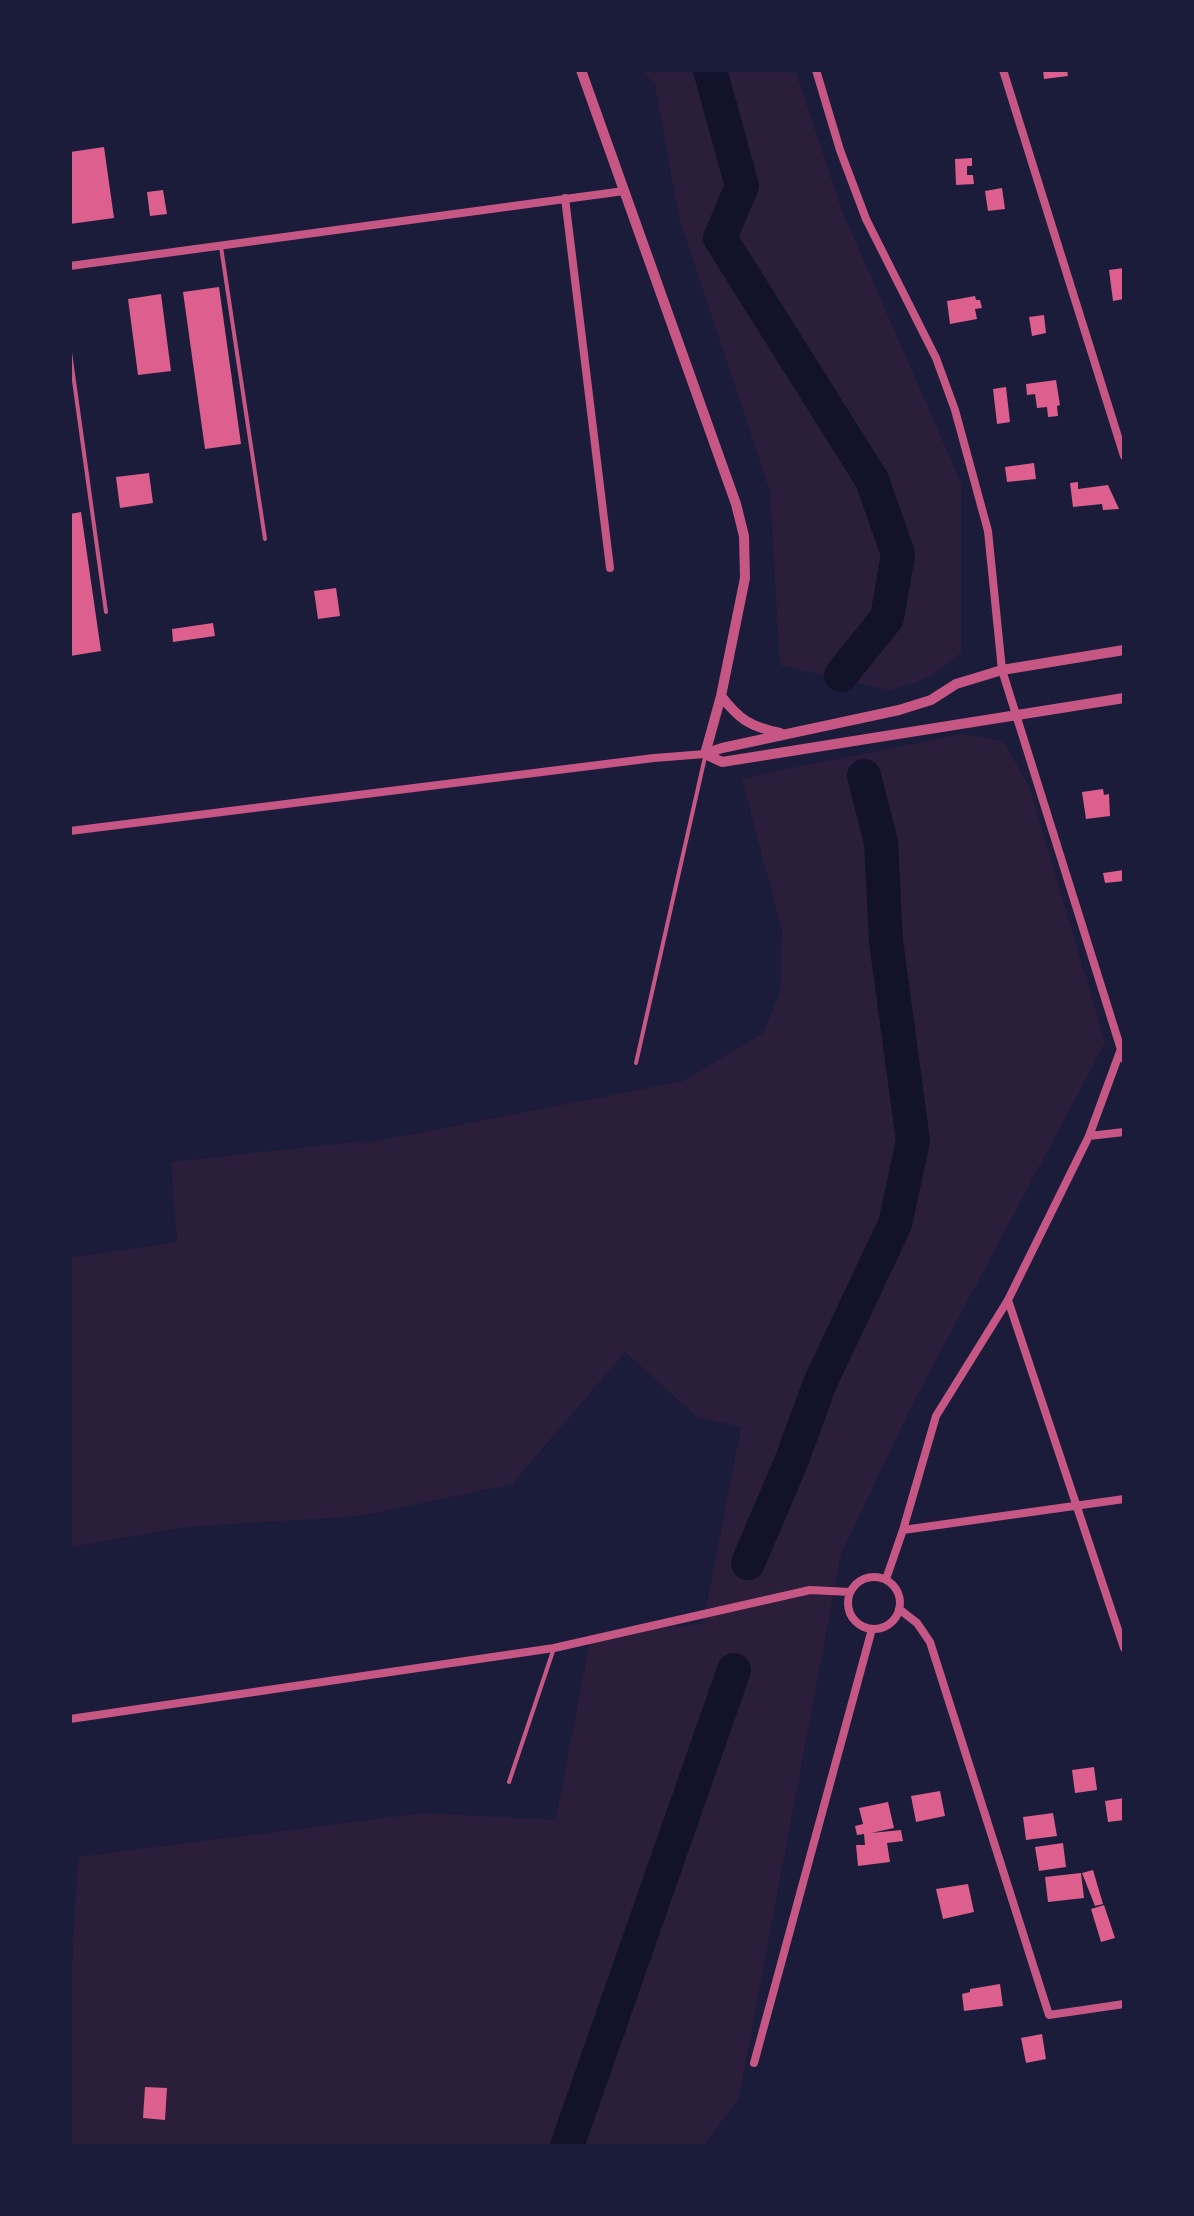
<!DOCTYPE html>
<html>
<head>
<meta charset="utf-8">
<style>
  body { margin:0 }
  #map { position:relative; width:1194px; height:2216px; overflow:hidden; background:#1b1b3a; font-family:"PT Sans Narrow",sans-serif }
  canvas { display:block }
  .frame { position:absolute; inset:0; border:72px solid #1b1b3a; pointer-events:none }
</style>
</head>
<body>
<div id="map">
<canvas width="1194" height="2216"></canvas>
<div class="frame"></div>
</div>
<script>
const ctx = document.querySelector('canvas').getContext('2d');
ctx.lineJoin = 'round';
function fillPath(path, color) { ctx.fillStyle = color; ctx.fill(path, 'evenodd'); }
function trace(path, color, width, dash) { ctx.strokeStyle = color; ctx.lineWidth = width; ctx.lineCap = dash ? 'butt' : 'round'; ctx.setLineDash(dash || []); ctx.stroke(path); }
fillPath(new Path2D(`
  M641,70H795L842,211L961,483V653L931,676L915,683L889,690L780,665L770,492L679,217L655,85Z
  M962,734L1003,741L1029,786L1105,1043L913,1403L841,1554L739,2097L704,2146H70V2002L78,1857L423,1813L556,1820L591,1634L703,1624L741,1427L697,1417L625,1352L512,1484L361,1516L187,1527L70,1547V1258L177,1242L171,1162L365,1141L357,1145L683,1081L763,1033L780,993L782,931L742,779C815,762 889,750 962,734Z`), '#2a1e3b');
trace(new Path2D(`
  M710,70L742,186L720,238L872,480L898,554L887,618L841,675
  M748,1563L791,1462L820,1383L895,1224L913,1141L886,941L881,842L864,776
  M567,2146L734,1670`), '#12122b', 34);
fillPath(new Path2D(`
  M1043,70H1067L1068,76L1044,79Z
  M104,147L114,218L70,224V152Z
  M972,158V166H967V175H973L974,184L956,185L955,159Z
  M1002,188L1005,209L988,211L985,191Z
  M163,190L167,214L150,216L147,192Z
  M1124,268V299L1113,301L1109,270Z
  M219,287L241,444L205,449L183,292Z
  M161,294L171,371L138,375L128,299Z
  M975,296L976,300H980L982,308L975,309L977,319L950,324L947,301Z
  M1044,315L1046,333L1032,336L1029,317Z
  M1056,380L1060,405L1057,406L1058,416L1048,417L1047,407L1037,408L1035,394L1027,395L1026,384Z
  M1006,387L1010,422L997,424L993,389Z
  M1034,463L1036,479L1007,482L1005,467Z
  M149,473L153,503L120,508L116,477Z
  M1078,482V489L1108,485L1119,509L1103,510L1102,504L1073,507L1070,483Z
  M81,512L101,651L70,656V514Z
  M336,588L340,616L318,619L314,591Z
  M213,623L215,636L173,642L172,629Z
  M1103,789L1104,795L1109,794L1110,816L1086,819L1082,792Z
  M1124,870V881L1105,883L1103,873Z
  M1094,1767L1097,1790L1075,1793L1072,1770Z
  M940,1791L945,1816L916,1822L911,1796Z
  M1124,1798V1820L1108,1822L1105,1801Z
  M888,1802L894,1828L871,1833L901,1830L903,1841L887,1843L890,1862L858,1866L856,1845H865L864,1834L857,1835L855,1826L863,1824L859,1808Z
  M1053,1813L1057,1836L1026,1840L1023,1817Z
  M1063,1843L1066,1867L1039,1871L1035,1847Z
  M1093,1870L1103,1904L1095,1906L1082,1873Z
  M1081,1873L1084,1898L1048,1902L1045,1877Z
  M968,1884L974,1912L943,1919L936,1889Z
  M1104,1905L1115,1938L1101,1942L1091,1909Z
  M1000,1984L1003,2006L964,2011L962,1994L970,1992V1989Z
  M1042,2034L1046,2059L1026,2063L1021,2038Z
  M145,2087L167,2088L165,2120L143,2118Z`), '#dd5f8e');
trace(new Path2D(`
  M221,247L265,539
  M70,352L106,612
  M636,1063L705,757
  M509,1782L554,1648`), '#c65784', 4);
trace(new Path2D(`
  M816,70L840,150L866,219L936,358L955,410L988,531L1002,670L1124,1059
  M1003,70L1124,456
  M565,198L610,568
  M70,266L624,191
  M70,831L654,758L705,754
  M1089,1136L1124,1132
  M1008,1300L1124,1648
  M903,1530L936,1416L1008,1300L1089,1136L1121,1049
  M848 1603a26 26 0 1 1 52 0a26 26 0 1 1-52 0Z
  M886,1579L903,1530L1124,1499
  M899,1609L917,1623L930,1642L1049,2015L1124,2004
  M70,1719L554,1648L810,1590L850,1592
  M754,2063L872,1629`), '#c65784', 8);
trace(new Path2D(`
  M581,70L736,504L744,536L745,578L721,696L705,754
  M721,696C740,720 749,726 780,733
  M705,754L722,748L899,710L931,700L956,684L1002,670L1124,650
  M705,754L722,762L1124,698`), '#c65784', 10);
</script>
</body>
</html>
